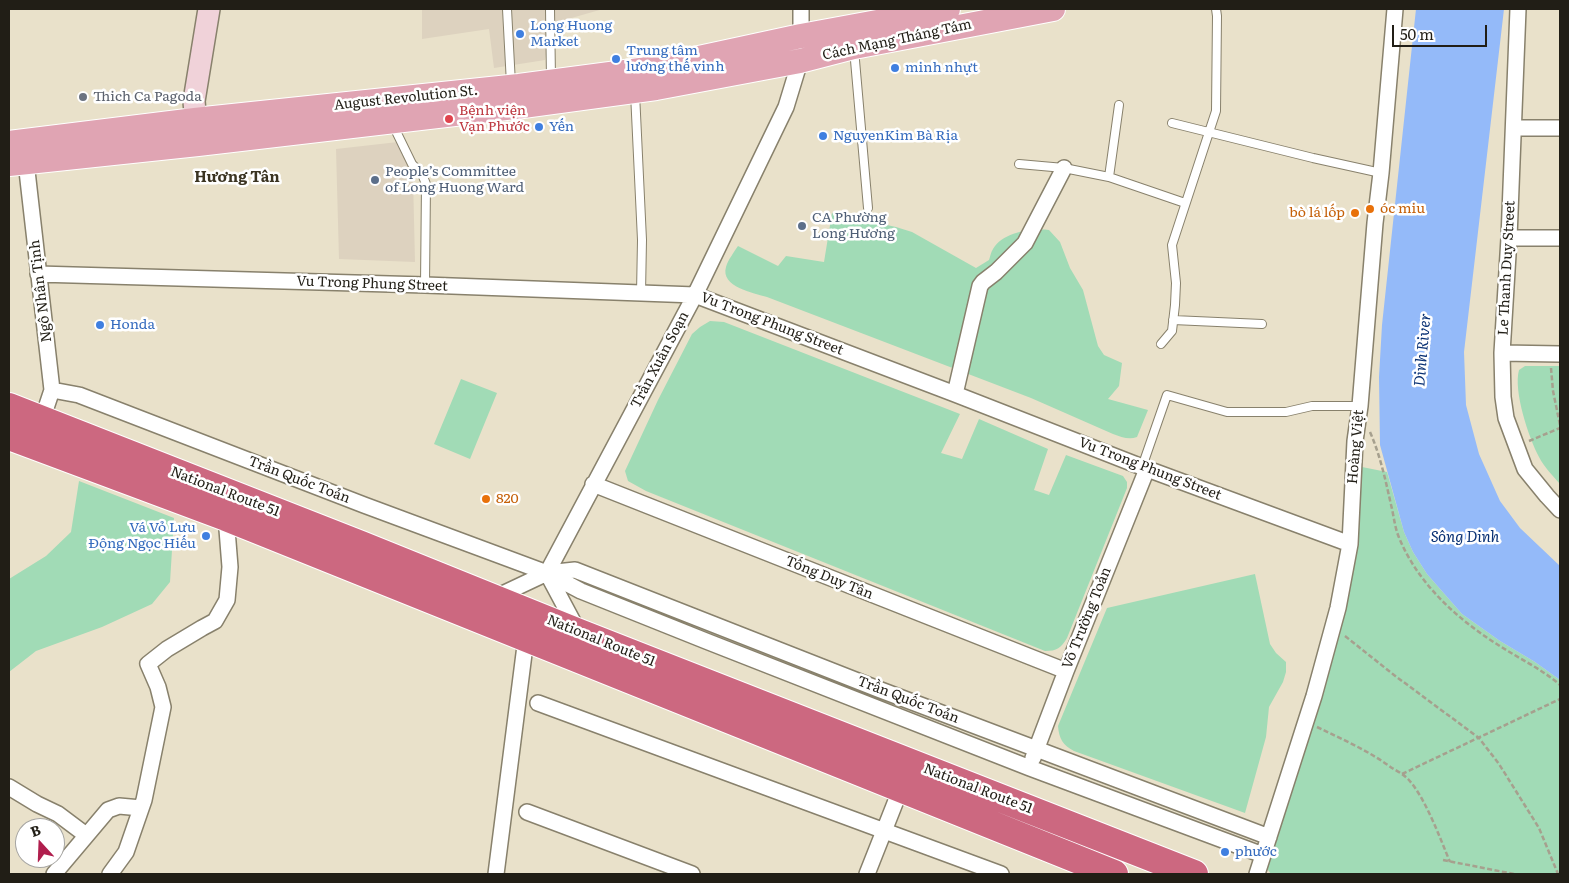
<!DOCTYPE html>
<html>
<head>
<meta charset="utf-8">
<style>
  body { margin:0 }
  #map { position:relative; width:1569px; height:883px; overflow:hidden; background:#e9e1ca; font-family:Literata,serif }
  canvas { display:block }
  .frame { position:absolute; inset:0; border:10px solid #211e16; pointer-events:none }
  .north { position:absolute; left:15px; top:818px; width:50px; height:50px; box-sizing:border-box; background:#fff; border:1px solid #a6a5a2; border-radius:50%; rotate:340deg; font-size:14px; font-weight:700; line-height:20px; text-align:center; color:#211e16 }
  .north::after { content:''; display:block; margin:auto; width:18px; height:22px; background:#b01e4d; clip-path:polygon(50% 0,100% 100%,50% 72%,0 100%) }
  .scale { position:absolute; left:1392px; top:25px; width:95px; height:22px; box-sizing:border-box; border:2px solid #211e16; border-top:0; padding-left:6px; font-size:15px; line-height:18px; white-space:nowrap; color:#211e16; -webkit-text-stroke:4px #fff; paint-order:stroke }
</style>
</head>
<body>
<div id="map">
<canvas width="1569" height="883"></canvas>
<div class="frame"></div>
<div class="north">B</div>
<div class="scale">50 m</div>
</div>
<script>
const ctx = document.querySelector('canvas').getContext('2d');
ctx.lineJoin = 'round';
function fillPath(path, color) { ctx.fillStyle = color; ctx.fill(path, 'evenodd'); }
function trace(path, color, width, dash) { ctx.strokeStyle = color; ctx.lineWidth = width; ctx.lineCap = dash ? 'butt' : 'round'; ctx.setLineDash(dash || []); ctx.stroke(path); }
function drawText(font, color, halo, rows, align = 'center') {
  ctx.font = font + ' Literata,serif'; ctx.lineWidth = 5; ctx.setLineDash([]); ctx.textBaseline = 'middle'; ctx.strokeStyle = halo; ctx.fillStyle = color; for (const [text, x, y, turn = 0] of rows) {
    ctx.save(); ctx.translate(x, y); ctx.rotate((+turn || 0) * Math.PI / 180); ctx.textAlign = isNaN(turn) ? turn : align; if (halo) ctx.strokeText(text, 0, 0); ctx.fillText(text, 0, 0); ctx.restore();
  }
}
fillPath(new Path2D(`
  M422,9H603L568,19L551,29L545,60L494,68L489,29L422,39Z
  M398,142L413,178L415,262L339,259L336,149Z`), '#ddd2bf');
fillPath(new Path2D(`
  M832,213L896,227L912,232L976,268L989,260C990,257 991,252 993,249C1003,232 1032,228 1049,230L1060,242L1070,268L1083,290L1098,346L1104,355L1122,363L1119,386L1108,399L1148,410L1137,437C1129,440 1121,437 1113,434L1031,398L767,297C754,293 720,287 726,267C728,260 734,252 738,246L778,266L786,256L824,262Z
  M710,321L724,322L960,414L941,453L962,459L979,419L1048,449L1034,490L1049,495L1066,455L1123,476L1127,482V488L1067,638C1061,648 1057,651 1045,651L646,491L628,481L625,471L658,400L692,334L700,327Z
  M1525,366H1560V484C1553,476 1544,467 1539,457C1529,438 1513,391 1519,370Z
  M461,379L497,393L470,459L434,444Z
  M1362,467L1387,472L1404,532L1413,552L1427,574L1462,614L1500,641L1535,662L1560,680V874H1271L1268,870L1267,864L1347,601L1354,565Z
  M79,481L174,518L170,582L152,604L102,627L36,651L9,672V579L46,556L71,532Z
  M1255,574L1270,644L1276,653L1286,662V672L1283,682L1269,707L1266,737L1245,813L1074,751C1063,745 1059,739 1058,726L1107,608Z`), '#a1dbb6');
fillPath(new Path2D(`
  M1416,9H1504L1464,352L1466,405L1479,454L1500,501L1520,528L1560,566V680L1535,662L1500,641L1462,614L1427,574L1413,552L1404,532L1380,445L1379,377L1382,325Z`), '#94baf9');
const lane = new Path2D(`
  M507,9L511,84
  M550,9L551,79
  M854,49L868,208
  M635,93L642,240L641,293
  M1172,123L1313,158L1381,173
  M393,125L412,164L422,174L426,184L425,285
  M1019,164L1064,168L1109,177L1185,203
  M1109,177L1119,105
  M1173,320L1262,324
  M1161,344L1172,331L1175,305L1176,283L1172,245L1216,111L1217,16L1216,9
  M1142,467L1167,395L1227,412H1286L1312,406H1360`);
const street = new Path2D(`
  M801,9V36
  M1518,9L1509,238L1502,353L1503,397L1506,418L1525,469L1547,496L1560,510
  M1514,128H1560
  M26,162L52,390L42,420
  M1509,238H1560
  M38,274L425,285L695,295L955,394L1142,467L1350,544
  M1502,353L1560,354
  M52,390L79,395L364,505L547,573L581,591L706,641L1030,768L1263,855
  M955,394L980,286L983,282L996,272L1025,243L1064,168
  M593,484L1066,671
  M547,573L575,570L878,689L1269,837
  M547,573L578,631
  M494,598L547,573L695,295L786,107L800,61
  M538,703L1001,874
  M1033,758L1066,671L1147,469
  M9,787L37,804L58,814L86,835
  M527,812L692,874
  M54,874L108,810L119,806L141,808
  M110,874L126,852L144,800L163,707L158,687L148,664L167,649L202,628L215,621L227,600L230,567L226,517
  M496,874L526,638
  M867,874L901,788
  M1257,874L1314,696L1338,608L1350,544L1355,441L1360,406L1375,223L1381,173L1395,9`);
const secondary = new Path2D(`
  M197,136L194,101L209,9`);
const primary = new Path2D(`
  M9,143L195,120L519,86L648,69L801,36L948,9
  M9,164L198,144L523,106L656,88L800,61L854,47L1053,9`);
const highway = new Path2D(`
  M9,407L361,545L579,633L1194,874
  M9,436L226,517L1114,874`);
trace(lane, '#88816c', 10);
trace(street, '#88816c', 18);
trace(secondary, '#88816c', 24);
trace(primary, '#fff', 26);
trace(highway, '#fff', 30);
trace(new Path2D(`
  M1551,368L1553,391L1560,425
  M1370,432C1381,457 1386,483 1392,509C1394,518 1395,527 1398,535C1417,584 1459,621 1503,648C1522,660 1543,670 1560,685
  M1529,441L1560,428
  M1345,636L1394,675L1479,738L1499,764L1539,828L1558,874
  M1317,727C1342,739 1369,751 1392,768C1397,771 1403,774 1408,779C1425,797 1440,838 1450,862
  M1402,774L1560,699
  M1443,860L1514,874`), '#a6a08e', 2.5, [5, 2.5]);
trace(lane, '#fff', 8);
trace(street, '#fff', 15);
trace(secondary, '#f0d2d9', 21);
trace(primary, '#e0a4b3', 24);
trace(highway, '#cc6880', 28);
for (const [x, y, r, color] of [
  [520,34,5,"#3f7fe0"],
  [616,59,5,"#3f7fe0"],
  [895,68,5,"#3f7fe0"],
  [83,97,5,"#6b7280"],
  [449,119,5,"#e0444e"],
  [539,127,5,"#3f7fe0"],
  [823,136,5,"#3f7fe0"],
  [375,180,5,"#5c6f8a"],
  [1370,209,5,"#e8710a"],
  [1355,213,5,"#e8710a"],
  [802,226,5,"#5c6f8a"],
  [100,325,5,"#3f7fe0"],
  [486,499,5,"#e8710a"],
  [206,536,5,"#3f7fe0"],
  [1225,852,5,"#3f7fe0"]
]) { const dot = new Path2D(); dot.arc(x, y, r, 0, 2 * Math.PI); ctx.fillStyle = color; ctx.fill(dot); trace(dot, '#fff', 2); }
drawText('14px', '#366cbe', '#fff', [
  ["Long Huong",530,26],
  ["Market",530,42],
  ["Trung tâm",626,51],
  ["lương thế vinh",626,67],
  ["minh nhựt",905,68],
  ["Yến",549,127],
  ["NguyenKim Bà Rịa",833,136],
  ["Honda",110,325],
  ["Vá Vỏ Lưu",196,528,"right"],
  ["Động Ngọc Hiếu",196,544,"right"],
  ["phước",1235,852]
], 'left');
drawText('14px', '#211e16', '#fff', [
  ["Cách Mạng Tháng Tám",897,40,-12],
  ["August Revolution St.",406,98,-6],
  ["Le Thanh Duy Street",1507,268,-87],
  ["Vu Trong Phung Street",372,284,2],
  ["Ngô Nhân Tịnh",41,291,-97],
  ["Vu Trong Phung Street",772,324,21],
  ["Trần Xuân Soạn",660,360,-62],
  ["Hoàng Việt",1356,447,-85],
  ["Vu Trong Phung Street",1150,469,21],
  ["Trần Quốc Toản",299,480,21],
  ["National Route 51",225,492,21],
  ["Tống Duy Tân",829,578,22],
  ["Võ Trường Toản",1087,618,-68],
  ["National Route 51",601,641,22],
  ["Trần Quốc Toản",908,700,21],
  ["National Route 51",978,789,21]
]);
drawText('14px', '#5b616d', '#fff', [
  ["Thich Ca Pagoda",93,97]
], 'left');
drawText('14px', '#be3a42', '#fff', [
  ["Bệnh viện",459,111],
  ["Vạn Phước",459,127]
], 'left');
drawText('14px', '#4e5e75', '#fff', [
  ["People’s Committee",385,172],
  ["of Long Huong Ward",385,188],
  ["CA Phường",812,218],
  ["Long Hương",812,234]
], 'left');
drawText('14px', '#c56008', '#fff', [
  ["óc miu",1380,209],
  ["bò lá lốp",1345,213,"right"],
  ["820",496,499]
], 'left');
drawText('bold 15px', '#3b3422', '#fff', [
  ["Hương Tân",237,178]
]);
drawText('italic 15px', '#083073', '#fff', [
  ["Dinh River",1423,350,-85],
  ["Sông Dinh",1465,538]
]);
</script>
</body>
</html>
